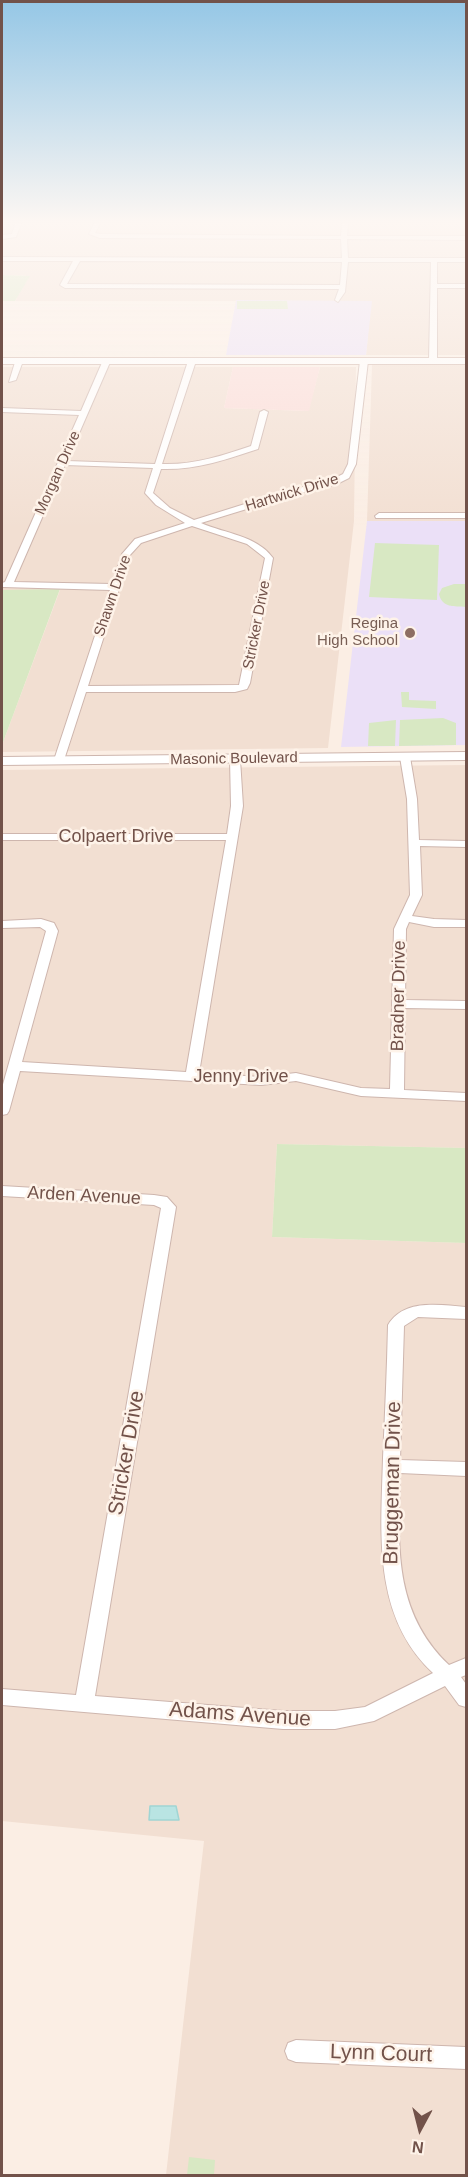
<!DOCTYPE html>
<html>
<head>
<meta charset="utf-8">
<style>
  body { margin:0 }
  #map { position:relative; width:468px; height:2177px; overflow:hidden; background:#fbeee4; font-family:Arial,sans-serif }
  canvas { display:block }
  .frame { position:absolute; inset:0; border:3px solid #72524a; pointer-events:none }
  .north { position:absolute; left:390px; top:2099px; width:60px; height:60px; -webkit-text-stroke:4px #fef3e9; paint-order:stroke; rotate:187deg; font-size:16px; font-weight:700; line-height:24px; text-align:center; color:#72524a }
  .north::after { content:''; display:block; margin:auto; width:21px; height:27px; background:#72524a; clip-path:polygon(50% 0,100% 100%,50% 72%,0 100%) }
</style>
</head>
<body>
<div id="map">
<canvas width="468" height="2177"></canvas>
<div class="frame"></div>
<div class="north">N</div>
</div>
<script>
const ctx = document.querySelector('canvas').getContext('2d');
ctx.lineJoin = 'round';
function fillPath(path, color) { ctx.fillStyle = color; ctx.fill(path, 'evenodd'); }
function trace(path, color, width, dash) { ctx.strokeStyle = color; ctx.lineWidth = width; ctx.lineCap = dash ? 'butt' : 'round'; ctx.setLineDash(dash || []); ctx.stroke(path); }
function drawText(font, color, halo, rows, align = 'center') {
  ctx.font = font + ' Arial,sans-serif'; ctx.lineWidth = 5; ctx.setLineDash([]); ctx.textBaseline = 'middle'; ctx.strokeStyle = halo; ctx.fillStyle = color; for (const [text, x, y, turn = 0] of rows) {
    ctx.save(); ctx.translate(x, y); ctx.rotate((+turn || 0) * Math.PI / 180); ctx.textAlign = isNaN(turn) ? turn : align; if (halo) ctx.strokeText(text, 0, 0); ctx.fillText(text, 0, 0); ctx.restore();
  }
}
fillPath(new Path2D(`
  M2,224H466V355H366L371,301H15L29,276L2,275Z
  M372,365H466V521H367Z
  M2,367H233L224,408L308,411L320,367H356L354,521L328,748L2,752V745L60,590H2Z
  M466,765V1148L277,1144L272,1237L466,1243V2175H166L204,1841L2,1821V770Z`), '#f2dfd2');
fillPath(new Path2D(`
  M233,367H320L309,411L224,408Z`), '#fbdcd8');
fillPath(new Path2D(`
  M236,300L372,301L366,355H226Z
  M367,521H466V745L341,747Z`), '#ebe0f7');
fillPath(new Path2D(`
  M2,275L30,276L15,301H2Z
  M237,301H287L288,309H237Z
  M375,543L439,545L437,600L369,597Z
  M454,584H466V607C454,606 442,608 439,594L442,588Z
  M60,589L2,745V590Z
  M401,692H409V700L436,701V709L402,707Z
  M443,718L456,723V745L399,746L400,720Z
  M396,720L395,746H368L369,723Z
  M277,1144L466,1148V1243L272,1237Z
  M189,2157L215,2160L214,2175H187Z`), '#d8e8c3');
const water = new Path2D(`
  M150,1806H176L179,1820H149Z`);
fillPath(water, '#b9e4e3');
trace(water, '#a0d5d4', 1.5);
const minor = new Path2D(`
  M15,224H21L16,237L2,239V235L12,234Z
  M94,224H100L95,233L100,234L341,236L342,224H348L347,236H466V240L347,239L348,258H466V262H437V284H466V288H437V361L433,363L429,361L431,262H348L345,292L338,302L335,300L339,289L65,288L60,285L73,261H2V257L342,258L341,239L100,238L89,234ZM80,261L342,262L340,285L67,284Z
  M104,358L111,360L67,461L155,464L188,361L192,359L196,361L162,464C194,465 221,456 251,446L260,412L264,410L268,412L258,449C225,460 196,470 161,469L153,493L170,508L194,520L283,492L331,480L343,474L348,464L360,361L364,359L368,361L356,464L349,478L337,484L289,496L201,523C226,534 256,535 273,558L250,683L247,689L235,692H86L64,760L59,763L54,760L110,590L2,587V583L5,582L79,415L2,412V408L81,411ZM65,465L153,468L145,493L156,505L185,523L135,539L122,554L112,584L14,582ZM192,526L247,544L265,558L239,685L88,686L130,555L141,543Z
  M16,359L23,361L16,380L9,382Z
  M379,513H466V518H376L375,516Z
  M405,754L410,757L417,799L419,840L466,841V847L420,846L422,895L412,916L434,919L466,920V927H434L409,922L406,929L405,1000L466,1001V1009L405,1008L404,1090L466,1093V1101L361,1096L296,1081L261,1085L20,1071L9,1111L7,1114L2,1115V1088L46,931L40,927L2,928V921L41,919L54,923L58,931L22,1062L186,1072L226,840H2V834H227L231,806L230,759L235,756L240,759L243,806L199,1073L261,1077L296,1073L361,1088L390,1089L394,929L410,895L407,799L400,757Z
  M2,1186L154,1195L167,1197L176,1207L95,1696L283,1711H335L365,1707L433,1673C372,1616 381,1533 383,1458C385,1414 387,1369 388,1325C404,1298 440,1305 466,1307V1319L418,1317L404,1326L400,1460L466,1462V1476L400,1473C398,1545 393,1612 449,1665L466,1658V1675L461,1677L466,1684V1707L459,1705L445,1686L374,1721L335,1729H283L2,1705V1689L76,1695L161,1208L154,1205L2,1196Z
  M296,2040L466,2047V2069L296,2062L288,2059L285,2051L288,2043Z`);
const tertiary = new Path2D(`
  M466,752V760L2,765V757Z`);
const secondary = new Path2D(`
  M2,358H466V364H2Z`);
trace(minor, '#ceb6ae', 2);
trace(tertiary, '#ceb6ae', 2);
trace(secondary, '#d1b5ab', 2);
fillPath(minor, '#fff');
fillPath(tertiary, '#fff');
fillPath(secondary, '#fff');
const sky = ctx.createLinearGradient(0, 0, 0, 529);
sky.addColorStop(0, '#95c7e6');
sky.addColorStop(0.42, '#fdf7f3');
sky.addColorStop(1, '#fdf7f300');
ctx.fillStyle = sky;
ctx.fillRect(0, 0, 468, 529);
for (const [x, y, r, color] of [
  [410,633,6,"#8d6e63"]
]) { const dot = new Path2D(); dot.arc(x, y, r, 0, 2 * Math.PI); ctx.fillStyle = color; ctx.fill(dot); trace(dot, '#fef3e9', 2); }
drawText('15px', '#72524a', '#fef3e9', [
  ["Morgan Drive",58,473,-66],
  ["Hartwick Drive",292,493,-17],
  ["Shawn Drive",113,596,-71],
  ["Stricker Drive",257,625,-79],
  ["Masonic Boulevard",234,759,-1]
]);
drawText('15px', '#785e54', '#fef3e9', [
  ["Regina",398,624],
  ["High School",398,641]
], 'right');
drawText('18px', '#72524a', '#fef3e9', [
  ["Colpaert Drive",116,837],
  ["Bradner Drive",399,996,-89],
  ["Jenny Drive",241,1077],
  ["Arden Avenue",84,1196,3]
]);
drawText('21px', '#72524a', '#fef3e9', [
  ["Stricker Drive",127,1453,-80],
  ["Bruggeman Drive",393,1483,-89],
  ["Adams Avenue",240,1715,4],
  ["Lynn Court",381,2054,2]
]);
</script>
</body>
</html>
